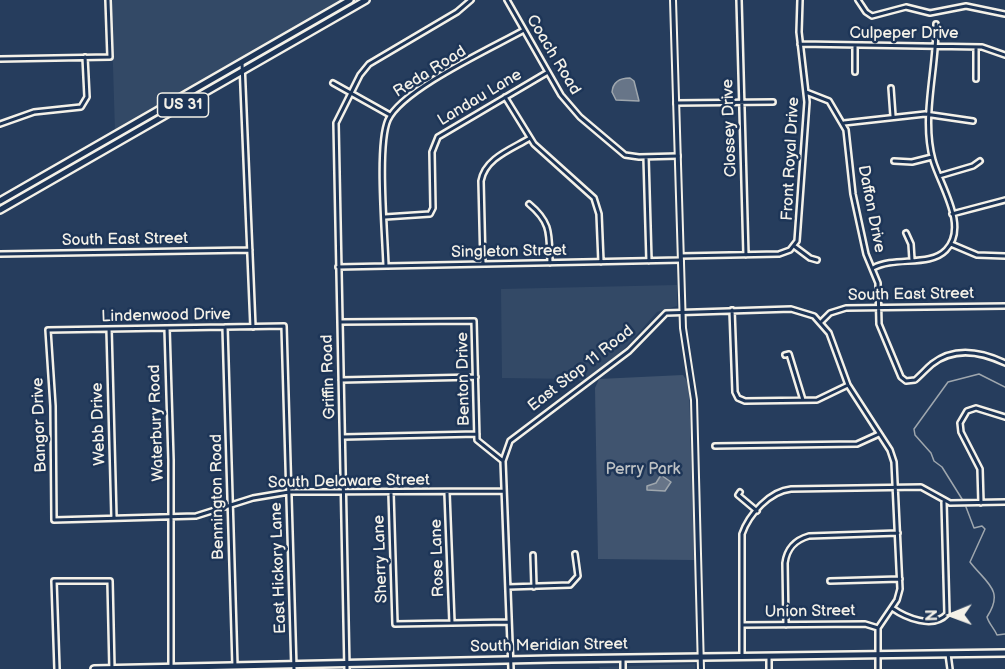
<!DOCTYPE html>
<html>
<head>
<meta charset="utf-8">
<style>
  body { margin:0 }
  #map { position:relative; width:1005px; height:669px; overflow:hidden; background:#263d5d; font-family:"Balsamiq Sans",sans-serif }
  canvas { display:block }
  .north { position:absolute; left:921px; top:585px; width:60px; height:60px; -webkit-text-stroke:4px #1d3557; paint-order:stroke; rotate:269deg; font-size:16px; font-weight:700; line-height:24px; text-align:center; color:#f4f1e8 }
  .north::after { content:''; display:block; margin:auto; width:21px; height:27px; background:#f4f1e8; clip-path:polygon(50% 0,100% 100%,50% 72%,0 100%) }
</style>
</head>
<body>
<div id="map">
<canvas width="1005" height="669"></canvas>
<div class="north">N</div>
</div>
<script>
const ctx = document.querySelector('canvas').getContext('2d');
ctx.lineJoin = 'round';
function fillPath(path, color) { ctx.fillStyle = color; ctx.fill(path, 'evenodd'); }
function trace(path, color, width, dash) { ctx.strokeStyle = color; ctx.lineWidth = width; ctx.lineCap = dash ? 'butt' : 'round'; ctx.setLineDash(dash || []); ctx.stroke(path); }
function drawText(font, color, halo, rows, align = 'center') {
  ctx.font = font + ' "Balsamiq Sans",sans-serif'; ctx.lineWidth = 5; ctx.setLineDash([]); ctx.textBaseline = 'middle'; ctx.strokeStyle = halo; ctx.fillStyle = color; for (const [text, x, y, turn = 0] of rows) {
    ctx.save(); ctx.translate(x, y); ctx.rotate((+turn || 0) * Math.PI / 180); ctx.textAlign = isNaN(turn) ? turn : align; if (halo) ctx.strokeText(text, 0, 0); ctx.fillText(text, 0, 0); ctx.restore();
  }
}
fillPath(new Path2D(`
  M111,0H345L115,132Z
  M677,285V306L657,312L616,358L583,382L577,379L502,378L501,289Z
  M695,664V669H600L599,667Z`), '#334966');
fillPath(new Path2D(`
  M683,375L689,384L694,560L598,559L595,388L599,379Z`), '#40546f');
const water = new Path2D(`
  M630,78L634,81L639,101L616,100L612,92C613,81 621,78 630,78Z
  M661,475L671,482L665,491L647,490V486L656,483Z`);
fillPath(water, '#677588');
trace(water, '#9fa7ae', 1.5);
trace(new Path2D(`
  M962,499L942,467L934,461L931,453L915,435L914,429L948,382L979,374L1005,387
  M966,507L974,528L982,526L985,529L970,562C986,583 1005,590 987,617C989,624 994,628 997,635L1005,634`), '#9fa7ae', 1.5);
const minor = new Path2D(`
  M507,0L561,95L580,117L625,155L639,157L678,156
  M739,0L746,255
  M858,0L866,12L872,16L906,7L930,13L966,6L1005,14
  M800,44L982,47L1005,55
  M0,59L110,57L108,0
  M242,63L253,327
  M855,72V45
  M976,79V47
  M333,83L390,115
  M891,88L893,116
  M806,92L829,101L846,130L853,194L866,254L878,283L879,324L901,377L906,381L915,380C921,375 926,369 932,364C955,346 982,352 1005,363
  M505,97L534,144L594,198L599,214L601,262
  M676,103L773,102
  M844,123L925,114L973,121
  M0,124L34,112L81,107L87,97L85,57
  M646,157L649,261
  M894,161L912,162L932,157
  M939,176L973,166L980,161
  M529,204C552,223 549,235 550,263
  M952,214L1005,200
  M385,217L430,214L433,208L432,152L438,137L548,72
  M906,233L911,244L912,260
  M951,244L977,255L1005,256
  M794,246L810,258L817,260
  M0,254L250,250
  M681,256L779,254L790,250L797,241L807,102L799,32L800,0
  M483,264L481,181C485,158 512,149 530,138
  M386,266C385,233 377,145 388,120C402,89 492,48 524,30
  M338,267L681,260
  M873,268C895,256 930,267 946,250C969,227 940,185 933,160C921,117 937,68 936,24
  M732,310L735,392L738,398L745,401L817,400L848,385
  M340,322L474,321L477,440L503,461
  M821,322L830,313L846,308L1005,306
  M225,327L235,666
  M167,328L171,460V667
  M109,329L114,518
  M785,355L789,354L803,400
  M341,380L476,377
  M343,437L477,434
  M715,446L857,444L879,434
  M740,492L738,495L757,511
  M391,493L395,624L508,622
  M447,493L452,623
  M981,503L980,469L961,432L960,423L967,411L976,408L1005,417
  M533,555L534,587
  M830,581L900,579
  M508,587L570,585L578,576L575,554
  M892,608C906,618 933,629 947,614L944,502
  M742,625L865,624L878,628
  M786,625L785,563C787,548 795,540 809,536L898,533
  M948,654L950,669
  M769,656V669
  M742,657V534C749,514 770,491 791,489L921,487L950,503L1005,502
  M623,659V669
  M57,669L54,581H110L112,669
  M294,669L284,326L48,330L53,406L54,520L196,516L253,498L289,492L504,491
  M347,669L336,123L360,75L369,64L457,12L471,0
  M511,669L503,461L510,441L629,351L666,313L791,309L814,316L829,333L848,385L890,450L894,462L900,589L897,600L878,628V669`);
const secondary = new Path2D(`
  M673,0L683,328L694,400L701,669`);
const primary = new Path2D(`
  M0,201L350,0
  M0,210L366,0
  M94,669L552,659L1005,653`);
trace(minor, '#f4f1e8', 8);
trace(secondary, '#f4f1e8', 8);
trace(primary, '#f4f1e8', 10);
trace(minor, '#1d3557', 3);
trace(secondary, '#1d3557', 4);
trace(primary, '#1d3557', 5);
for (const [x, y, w] of [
  [183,105,51]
]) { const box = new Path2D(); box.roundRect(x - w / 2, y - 12, w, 24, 4.5); ctx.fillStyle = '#1d3557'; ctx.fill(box); trace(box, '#f4f1e8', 1.5); }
drawText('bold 15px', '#f4f1e8', null, [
  ["US 31",183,105]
]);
drawText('16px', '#f4f1e8', '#1d3557', [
  ["Culpeper Drive",904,34],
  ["Coach Road",553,55,59],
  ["Reda Road",430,72,-32],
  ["Landau Lane",480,98,-31],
  ["Clossey Drive",730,128,-92],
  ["Front Royal Drive",791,159,-87],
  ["Daffon Drive",871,209,79],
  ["South East Street",125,240,-1],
  ["Singleton Street",509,252,-1],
  ["South East Street",911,295,-1],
  ["Lindenwood Drive",166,316,-1],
  ["East Stop 11 Road",581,369,-38],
  ["Griffin Road",329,377,-92],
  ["Benton Drive",464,379,-91],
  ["Waterbury Road",157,423,-92],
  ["Webb Drive",99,424,-92],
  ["Bangor Drive",40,425,-92],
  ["South Delaware Street",349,482,-1],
  ["Bennington Road",218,497,-91],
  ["Rose Lane",438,558,-92],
  ["Sherry Lane",381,559,-92],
  ["East Hickory Lane",279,568,-92],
  ["Union Street",810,612,-1],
  ["South Meridian Street",549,646,-1]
]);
drawText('16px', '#bec2c4', '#1d3557', [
  ["Perry Park",643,470]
]);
</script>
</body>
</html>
